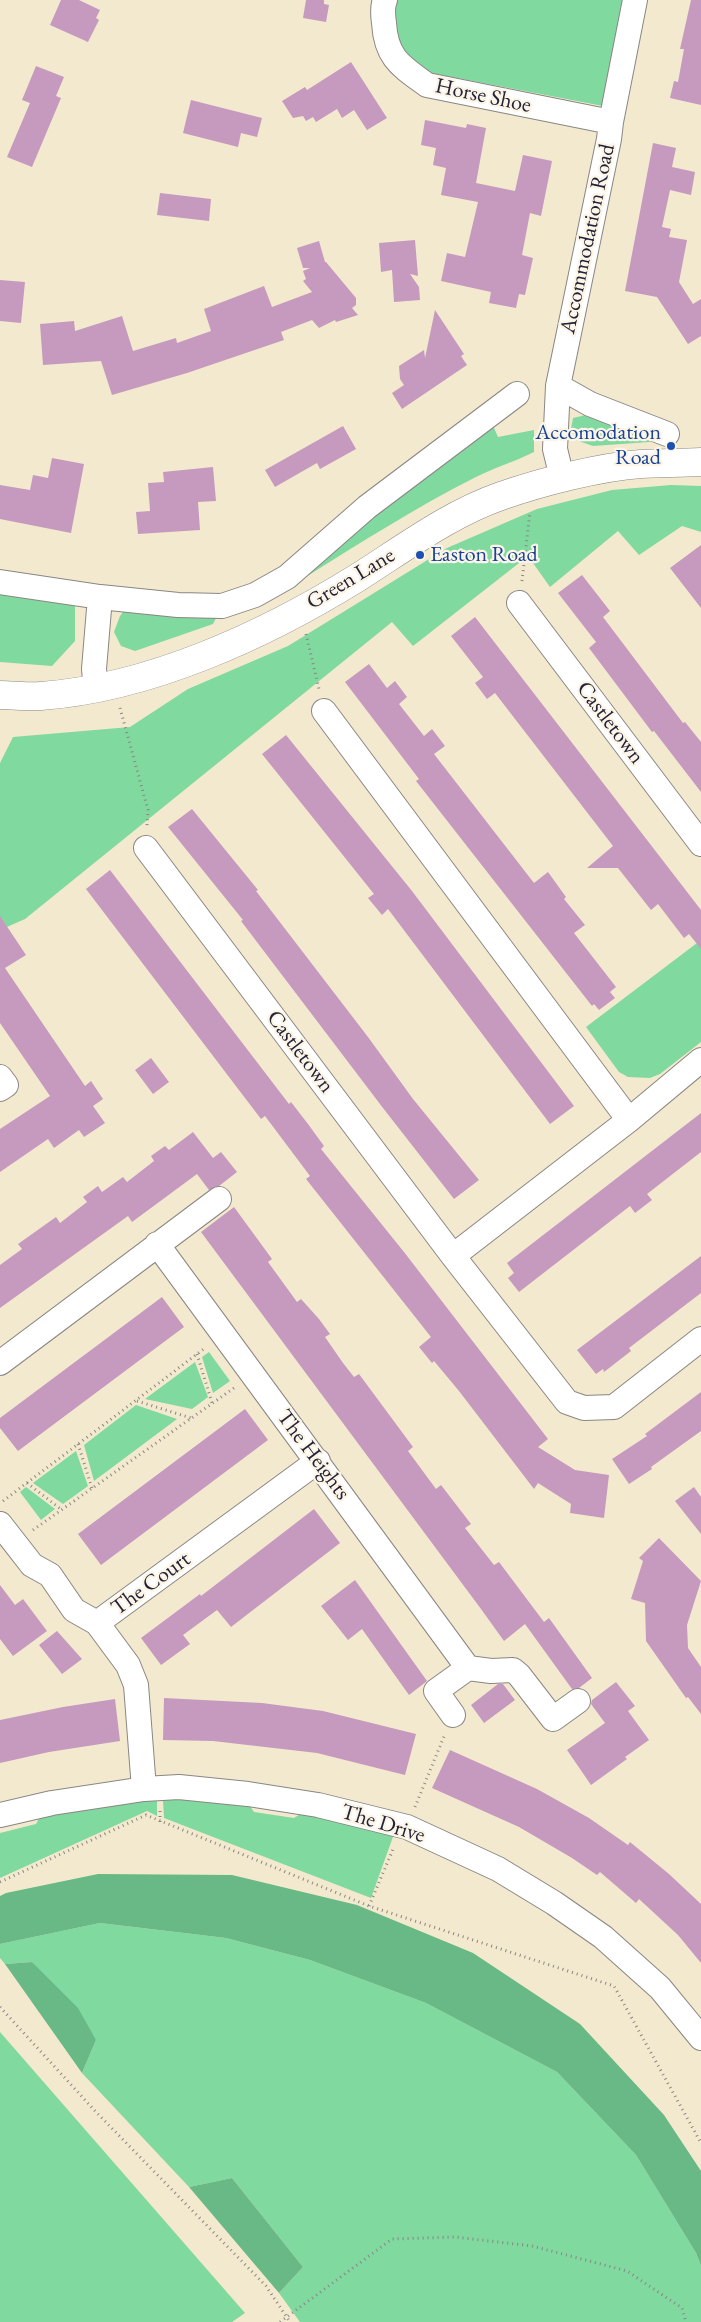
<!DOCTYPE html>
<html>
<head>
<meta charset="utf-8">
<style>
  body { margin:0 }
  canvas { display:block; background:#f2e9ce }
</style>
</head>
<body>
<canvas width="701" height="2322"></canvas>
<script>
const ctx = document.querySelector('canvas').getContext('2d');
ctx.lineJoin = 'round';
function fillPath(path, color) { ctx.fillStyle = color; ctx.fill(path, 'evenodd'); }
function trace(path, color, width, dash) { ctx.strokeStyle = color; ctx.lineWidth = width; ctx.lineCap = dash ? 'butt' : 'round'; ctx.setLineDash(dash || []); ctx.stroke(path); }
function drawText(font, color, halo, rows, align = 'center') {
  ctx.font = font + ' "EB Garamond",serif'; ctx.lineWidth = 4.5; ctx.setLineDash([]); ctx.textBaseline = 'middle'; ctx.strokeStyle = halo; ctx.fillStyle = color; for (const [text, x, y, turn = 0] of rows) {
    ctx.save(); ctx.translate(x, y); ctx.rotate((+turn || 0) * Math.PI / 180); ctx.textAlign = isNaN(turn) ? turn : align; if (halo) ctx.strokeText(text, 0, 0); ctx.fillText(text, 0, 0); ctx.restore();
  }
}
fillPath(new Path2D(`
  M393,0H624L603,106L431,73L412,63L391,36Z
  M586,415L636,435L663,441L593,446L576,440L571,429L573,418Z
  M483,424L494,428L498,437L534,430V452C514,462 493,468 474,478C417,507 363,541 309,575L302,572Z
  M671,485L701,486V532L682,526L639,555L618,531L550,587L528,556L413,646L392,622L25,919L0,930V763L13,737L130,727L188,689L288,646L447,548L537,509L612,490Z
  M0,589L75,603V641L52,666L0,662Z
  M126,608L218,614L213,624L135,651L121,646L114,632L120,616Z
  M701,940V1042L660,1074L650,1078L628,1077L619,1072L586,1027Z
  M209,1352L230,1381L213,1393L202,1357Z
  M195,1362L208,1397L192,1409L145,1399Z
  M136,1405L177,1419L94,1481L84,1445Z
  M76,1451L88,1486L63,1504L33,1483Z
  M26,1487L55,1509L41,1520L20,1492Z
  M157,1800V1816L147,1811L0,1878V1833L36,1824L42,1813L131,1801Z
  M163,1800H212L248,1803L254,1812L294,1818L305,1811L394,1834L371,1898L164,1818Z
  M100,1923L226,1938L310,1960L426,2003L557,2072L636,2155L696,2253L701,2266V2322H300L279,2293L303,2267L232,2178L189,2187L82,2073L96,2040L32,1962L5,1964L0,1958V1944Z
  M0,2032L245,2313L232,2322H0Z`), '#80d99e');
fillPath(new Path2D(`
  M98,1874L232,1875L357,1905L473,1953L580,2024L664,2115L701,2171V2266L696,2253L636,2155L557,2072L426,2003L310,1960L226,1938L100,1923L0,1944V1896L6,1893Z
  M32,1962L78,2008L96,2040L82,2073L5,1964Z
  M232,2178L303,2267L279,2293L189,2187Z`), '#68b985');
fillPath(new Path2D(`
  M61,0H79L100,10L96,18L99,20L88,42L50,25Z
  M306,0H324V4L329,5L326,22L303,18Z
  M691,0H701V105L670,98L674,81L678,82L684,49H680Z
  M351,62L387,118L367,130L354,110L342,118L337,109L316,122L313,117L306,121L303,116L293,118L282,101L305,87L307,90Z
  M36,66L64,77L56,96L61,98L32,167L7,157L30,103L22,100Z
  M191,100L262,118L257,137L241,133L238,147L183,133Z
  M425,120L466,128L467,124L486,128L476,183L515,191L523,155L552,161L541,216L530,213L522,255L533,258L525,295L519,294L516,308L489,303L491,292L441,281L447,253L465,257L478,202L441,195L446,168L433,165L436,148L421,145Z
  M653,143L676,148L672,167L695,172L691,195L670,190L662,227L671,229L669,237L687,240L679,282L693,304L701,299V336L688,344L657,297L625,291Z
  M160,193L211,199L209,221L157,215Z
  M415,240L418,276L410,274L419,287L420,300L394,302L392,270L381,272L379,243Z
  M319,241L325,262H326L356,298V305L352,308L358,315L336,322L335,320L319,328L312,320L281,332L284,340L187,373L112,395L101,361L43,365L40,324L74,321L75,331L122,316L133,351L176,338L177,343L211,331L204,309L264,286L272,307L312,292L303,281L306,279L303,271L310,268H303L297,248Z
  M0,280L25,282L21,323L0,321Z
  M435,310L464,354L461,356L467,365L402,409L392,393L404,385L400,379L399,366L424,350L425,358Z
  M343,426L356,449L320,469L317,463L275,487L265,470Z
  M52,458L84,464L71,533L0,519V485L30,490L33,475L48,478Z
  M213,467L216,501L198,502L200,530L138,534L136,512L150,511L148,483L164,482L163,472Z
  M701,545V608L670,568Z
  M582,575L610,611L603,617L683,723L685,722L701,742V792L654,731L652,732L589,648L596,642L558,593Z
  M475,617L701,910V949L689,934L684,938L658,904L651,910L618,868H587L613,846L495,693L487,699L475,683L483,677L451,636Z
  M369,664L387,688L395,681L407,697L399,704L424,736L432,729L445,746L434,754L534,883L548,872L566,897L564,899L585,925L574,933L616,987L610,992L615,998L599,1010L594,1004L592,1006L556,960L416,781L419,779L345,682Z
  M286,735L412,891L574,1106L550,1124L388,909L382,915L368,898L374,894L262,754Z
  M192,809L258,890L256,891L368,1037L413,1099L479,1180L454,1199L383,1108L241,921L243,920L168,827Z
  M110,870L289,1104L291,1102L308,1124L324,1146L321,1149L404,1252L548,1439L538,1447L575,1470L609,1475L604,1518L570,1513L571,1504L538,1483L534,1489L459,1391L434,1361L432,1363L419,1347L431,1337L306,1179L310,1176L265,1116L261,1119L86,889Z
  M0,916L26,955L5,968L85,1086L91,1081L103,1099L93,1106L105,1123L84,1137L79,1130L54,1148L48,1139L0,1172V1129L50,1096L0,1023Z
  M151,1058L169,1082L153,1094L135,1070Z
  M701,1113V1152L647,1194L652,1200L635,1213L630,1206L519,1292L508,1278L514,1273L507,1263Z
  M193,1132L213,1158L221,1152L237,1172L219,1186L209,1190L197,1174L132,1222L128,1216L0,1308V1265L22,1249L18,1244L56,1217L60,1223L87,1202L83,1197L98,1186L102,1192L123,1177L127,1182L154,1161L151,1156L165,1146L169,1150Z
  M234,1207L272,1259L268,1262L297,1302L301,1299L319,1319L330,1334L325,1337L343,1363L354,1377L359,1374L413,1447L408,1451L436,1489L441,1485L471,1524L465,1528L494,1565L499,1562L544,1622L549,1618L592,1678L579,1688L572,1689L525,1624L504,1641L481,1609L201,1232Z
  M701,1256V1293L629,1348L631,1351L604,1372L603,1369L596,1374L577,1350Z
  M162,1297L184,1327L18,1451L0,1428V1418Z
  M701,1392V1431L651,1467L652,1469L629,1484L612,1459L647,1436L645,1434Z
  M245,1409L268,1440L101,1565L78,1534Z
  M694,1487L701,1497V1534L675,1501Z
  M314,1509L340,1543L231,1627L217,1610L183,1635L190,1644L161,1665L141,1638L200,1594L201,1596Z
  M659,1538L701,1581L687,1625L688,1648L701,1667V1714L688,1697L686,1698L646,1641L645,1603L631,1599L643,1561L639,1558Z
  M355,1580L427,1681L409,1695L362,1629L348,1640L321,1606Z
  M0,1585L15,1605L23,1599L47,1631L13,1656L0,1639Z
  M57,1631L82,1659L62,1674L39,1645Z
  M616,1682L635,1706L628,1711L649,1740L625,1757L627,1759L591,1785L567,1750L605,1723L591,1704L592,1700Z
  M498,1684H503L515,1700L484,1723L471,1705Z
  M164,1698L262,1703L323,1711L416,1734L405,1775L317,1753L213,1741L163,1740Z
  M115,1699L120,1741L49,1752L0,1763V1720L63,1707Z
  M450,1750L537,1789L589,1818L628,1845L630,1842L669,1874L701,1904V1963L678,1935L639,1899L636,1903L600,1872L597,1875L572,1858L519,1827L432,1788Z`), '#c69abf');
const minor = new Path2D(`
  M385,0C382,7 383,16 384,23C386,58 401,66 427,85L611,122
  M558,386L590,404L667,434
  M562,478L555,449L558,386L609,139L611,122L635,0
  M0,582L100,597L178,605L222,606L255,595L287,577L367,507L517,394
  M519,603L701,844
  M96,689L94,669L100,597
  M324,711L629,1120
  M146,848L453,1256L567,1402L584,1408L614,1407L701,1339
  M0,1077L6,1085L0,1089
  M157,1244L468,1668
  M453,1256L629,1120L701,1060
  M0,1363L219,1199
  M0,1524L32,1565L50,1575L74,1610L97,1623L318,1461
  M97,1623L128,1665L136,1685L144,1789
  M453,1715L436,1691L468,1668L491,1671L513,1670L519,1675L553,1719L578,1701
  M0,1815L52,1803L144,1789L179,1787L248,1794L318,1805L407,1827L498,1869L554,1903L603,1937L660,1988L701,2038`);
const tertiary = new Path2D(`
  M0,695C14,695 28,697 41,696C150,688 265,635 357,578C403,549 449,514 501,496C541,482 599,467 641,464C661,463 681,463 701,462`);
trace(minor, '#8a8684', 26);
trace(tertiary, '#8a8684', 29);
trace(new Path2D(`
  M522,581L530,512
  M306,634L319,689
  M120,708L148,810L147,826
  M197,1354L212,1403
  M137,1401L191,1418
  M78,1444L92,1488
  M27,1483L62,1510
  M3,1501L205,1348
  M33,1530L234,1388
  M415,1807L445,1734
  M160,1822V1810
  M0,1882L146,1815L369,1906L614,1986L701,2143
  M369,1906L394,1847
  M0,2007L96,2112L266,2286L290,2322
  M280,2322L392,2239L455,2237L532,2246L627,2271L682,2308L686,2322`), '#8a8684', 3, [1, 4]);
trace(minor, '#fff', 24);
trace(tertiary, '#fff', 28);
for (const [x, y, r, color] of [
  [671,446,5,"#1a4fb4"],
  [420,555,5,"#1a4fb4"]
]) { const dot = new Path2D(); dot.arc(x, y, r, 0, 2 * Math.PI); ctx.fillStyle = color; ctx.fill(dot); trace(dot, '#fcf5e5', 2); }
drawText('22px', '#22223b', '#fcf5e5', [
  ["Horse Shoe",483,96,12],
  ["Accommodation Road",588,239,-78],
  ["Green Lane",351,579,-31],
  ["Castletown",610,723,53],
  ["Castletown",300,1052,53],
  ["The Heights",313,1455,53],
  ["The Court",151,1584,-36],
  ["The Drive",383,1824,17]
]);
drawText('22px', '#164399', '#fcf5e5', [
  ["Accomodation",661,433],
  ["Road",661,458],
  ["Easton Road",430,555,"left"]
], 'right');
</script>
</body>
</html>
